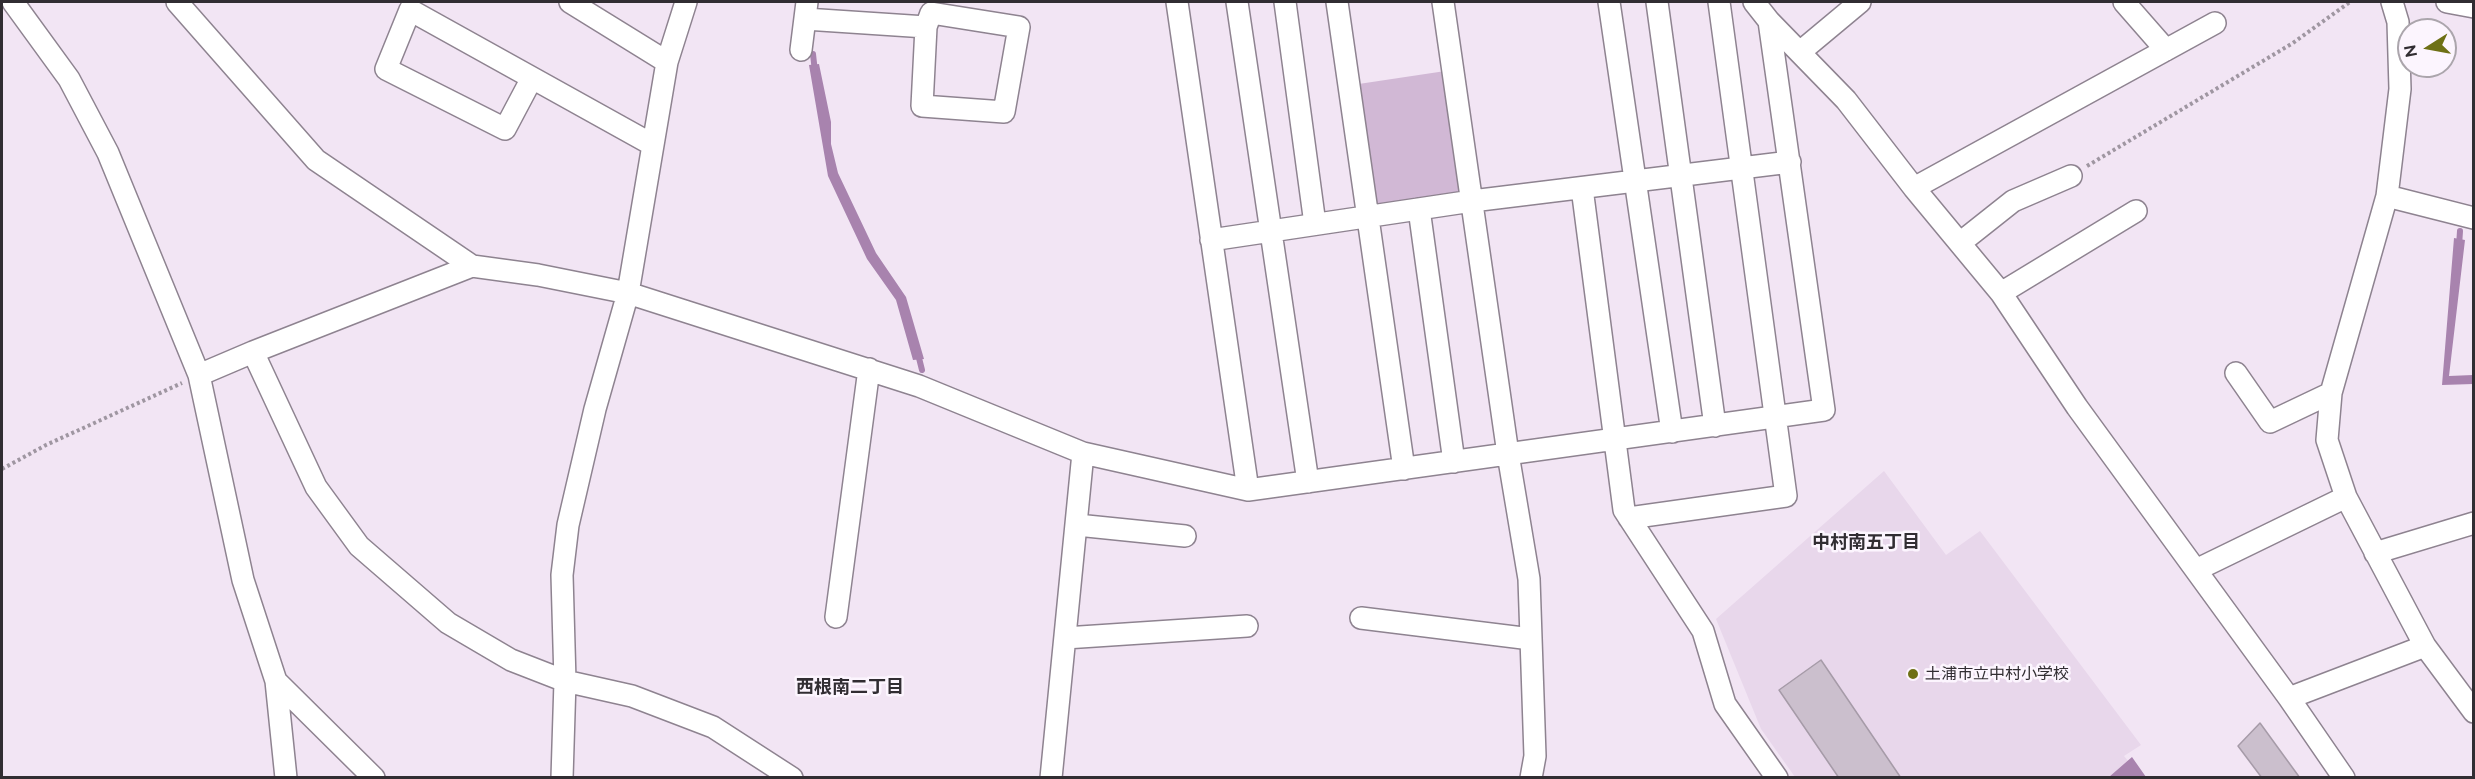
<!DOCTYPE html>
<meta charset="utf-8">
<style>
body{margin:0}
#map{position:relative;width:2475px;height:779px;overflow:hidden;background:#f2e5f4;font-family:Raleway,sans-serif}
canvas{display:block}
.frame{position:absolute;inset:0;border:3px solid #312d32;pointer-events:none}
.north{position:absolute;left:2397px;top:18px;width:60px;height:60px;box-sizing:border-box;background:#fcf5fe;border:2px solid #aba5ac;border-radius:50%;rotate:259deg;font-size:16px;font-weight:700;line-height:24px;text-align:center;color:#312d32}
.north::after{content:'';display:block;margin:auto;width:21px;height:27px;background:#6e7015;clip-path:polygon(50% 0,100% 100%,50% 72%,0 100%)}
</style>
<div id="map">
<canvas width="2475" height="779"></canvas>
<div class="frame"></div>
<div class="north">N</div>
</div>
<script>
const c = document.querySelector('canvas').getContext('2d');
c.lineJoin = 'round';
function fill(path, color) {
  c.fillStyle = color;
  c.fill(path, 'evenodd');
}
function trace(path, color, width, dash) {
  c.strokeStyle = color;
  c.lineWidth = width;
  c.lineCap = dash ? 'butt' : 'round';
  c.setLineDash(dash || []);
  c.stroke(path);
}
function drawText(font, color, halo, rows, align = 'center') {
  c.font = font + ' Raleway,"Noto Sans JP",sans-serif';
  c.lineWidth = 5;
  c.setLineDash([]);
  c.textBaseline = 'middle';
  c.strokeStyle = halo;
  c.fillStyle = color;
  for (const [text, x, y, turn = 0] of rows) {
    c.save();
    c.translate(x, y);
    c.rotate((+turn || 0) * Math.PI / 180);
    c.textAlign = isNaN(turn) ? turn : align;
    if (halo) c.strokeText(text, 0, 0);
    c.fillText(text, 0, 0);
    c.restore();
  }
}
fill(new Path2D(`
 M1884 471 1946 555 1980 531 2141 745 2124 756 2141 777H1795L1761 729 1716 619Z`), '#e8d7eb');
fill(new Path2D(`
 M1452 70 1471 197 1372 212 1352 85Z`), '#d1b8d5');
fill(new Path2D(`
 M819 64 831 122V144L838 173 876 253 906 297 924 359 913 360 896 300 867 259 828 176 809 65Z
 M2454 238 2465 240 2449 376 2473 375V384L2442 385Z
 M2132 757 2146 777H2109Z`), '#a883ae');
trace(new Path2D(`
 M813 54 815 72
 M2459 246 2460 231
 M918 354 922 370`), '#a883ae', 6);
const building = new Path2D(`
 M1821 660 1901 778H1839L1779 690Z
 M2260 723 2300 778H2262L2238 746Z`);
fill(building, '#cbbfcd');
trace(building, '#a69ba8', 1.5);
const minor = new Path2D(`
 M13 2 69 79 108 153 199 375 243 580 276 681 286 778
 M177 2 316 160 472 266 538 275 628 293 919 386 1083 453 1248 490 1824 410 1769 21
 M570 2 667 62
 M1177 2 1248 490
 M1237 2 1308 482
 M1285 2 1315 224
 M1337 2 1404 469
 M1443 2 1508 454 1529 579 1535 756 1531 778
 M1609 2 1672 432
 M1657 2 1715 426
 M1754 2 1769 21 1846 100 1914 188 2001 293 2077 407 2289 698 2344 778
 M2124 2 2166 50
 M2392 2 2398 22 2400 89 2387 196 2331 393 2327 440 2346 497 2425 646 2474 712
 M2447 2 2474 7
 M805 19 926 27 931 13 1019 27 1004 112 922 106 926 27
 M801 50 807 2
 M1800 52 1860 2
 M532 78 505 129 386 69 410 10 653 145
 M1582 188 1624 510 1703 631 1725 704 1777 778
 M1914 188 2215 23
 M2387 196 2474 218
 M1419 209 1454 462
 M1211 240 1472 201 1790 162
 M1960 243 2013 201 2071 176
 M2001 293 2136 211
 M253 352 316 487 359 546 448 623 511 660 565 681 632 696 713 727 792 778
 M2236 373 2270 422 2331 393
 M199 375 253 352 472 266
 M1629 518 1786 496 1719 2
 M1077 525 1185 536
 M2375 553 2474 523
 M2196 570 2346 497
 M836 617 869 369
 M1361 618 1531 639
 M1065 638 1247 626
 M276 681 374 778
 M2289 698 2425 646
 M562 778 565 681 562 575 568 525 595 409 628 293 667 62 686 2
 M1051 778 1083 453`);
trace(minor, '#8e8390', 24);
trace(new Path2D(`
 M2087 166 2293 43 2350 2
 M2 469 46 445 182 383`), '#9f96a1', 4, [3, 3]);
trace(minor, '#fff', 21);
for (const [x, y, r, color] of [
 [1913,674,6,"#6e7015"]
]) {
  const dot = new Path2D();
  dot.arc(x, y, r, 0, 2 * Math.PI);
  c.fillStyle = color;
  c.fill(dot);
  trace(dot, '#fcf5fe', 2);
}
drawText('16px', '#312d32', '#fcf5fe', [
 ["土浦市立中村小学校",1925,674]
], 'left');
drawText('bold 18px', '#312d32', '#fcf5fe', [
 ["中村南五丁目",1866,543],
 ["西根南二丁目",850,688]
]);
</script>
